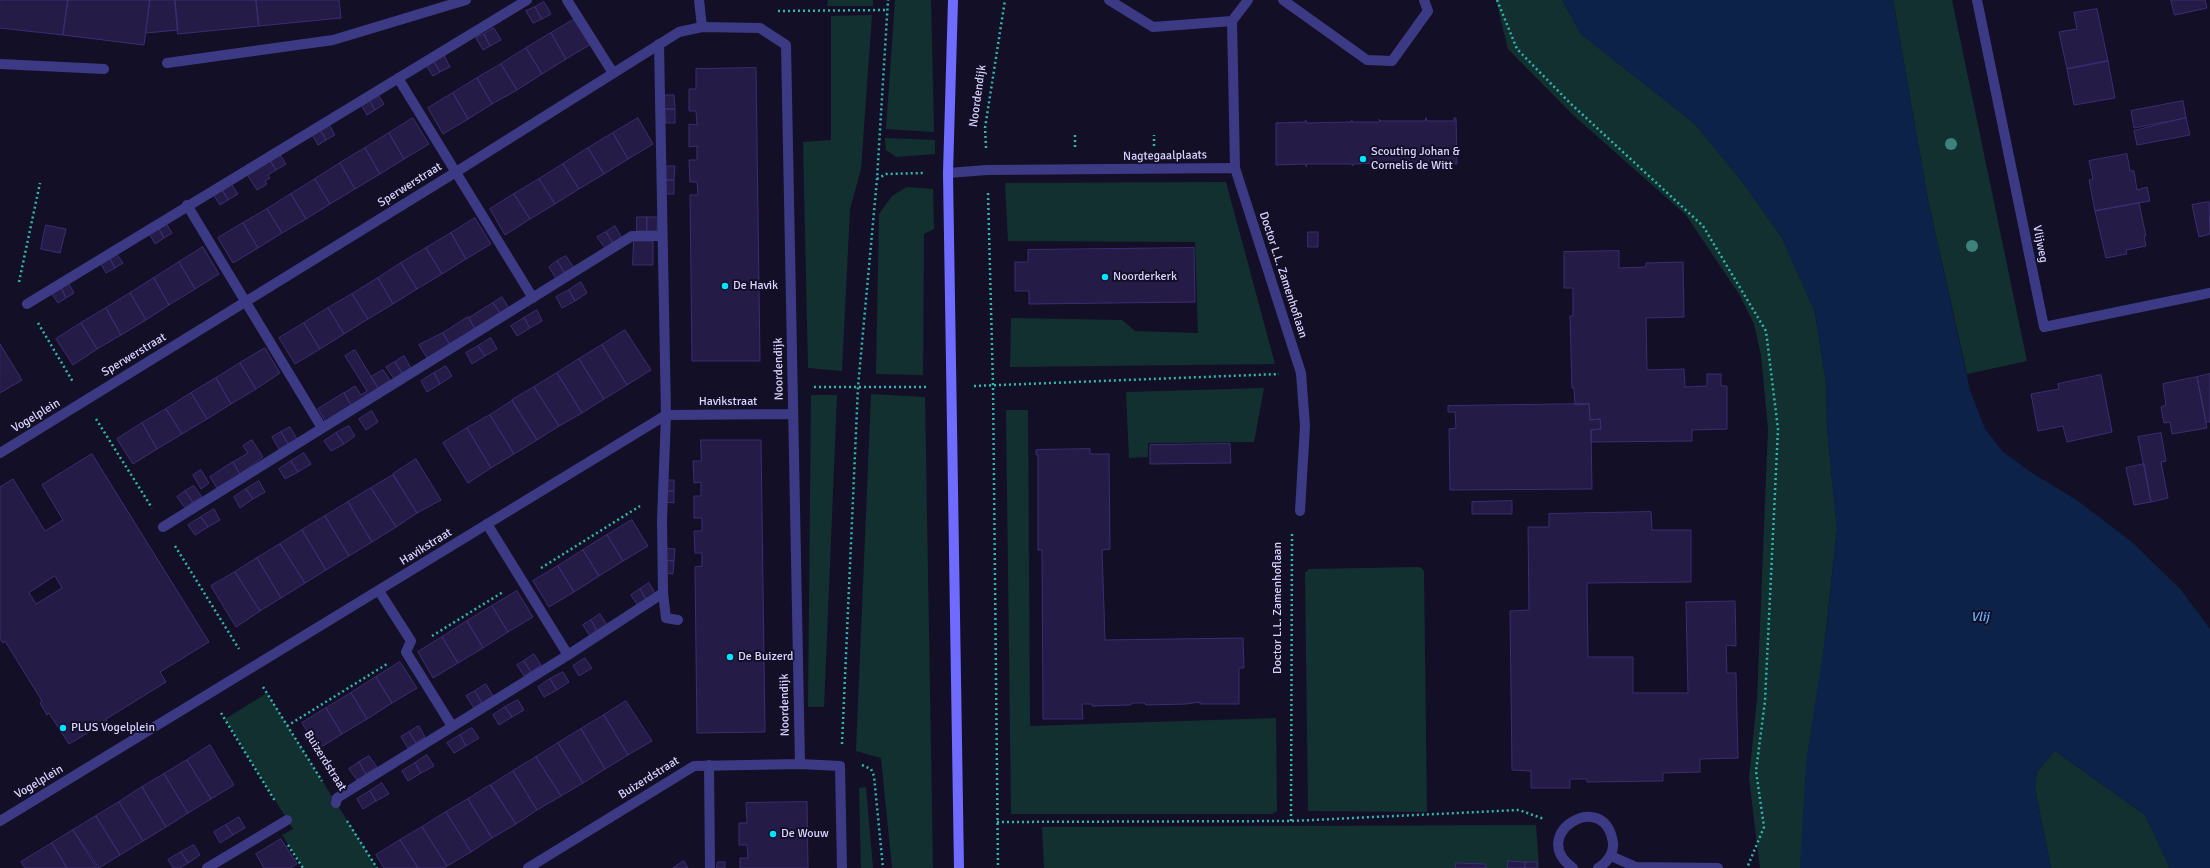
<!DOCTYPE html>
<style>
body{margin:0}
canvas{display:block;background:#130f26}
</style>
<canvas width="2210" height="868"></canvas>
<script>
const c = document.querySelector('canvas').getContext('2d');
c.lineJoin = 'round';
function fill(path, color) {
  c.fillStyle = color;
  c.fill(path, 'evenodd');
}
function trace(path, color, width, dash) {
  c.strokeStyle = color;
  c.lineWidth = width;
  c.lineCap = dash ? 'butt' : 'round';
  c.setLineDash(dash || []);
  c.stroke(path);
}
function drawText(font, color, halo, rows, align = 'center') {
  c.font = font + ' Signika,sans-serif';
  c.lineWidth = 4;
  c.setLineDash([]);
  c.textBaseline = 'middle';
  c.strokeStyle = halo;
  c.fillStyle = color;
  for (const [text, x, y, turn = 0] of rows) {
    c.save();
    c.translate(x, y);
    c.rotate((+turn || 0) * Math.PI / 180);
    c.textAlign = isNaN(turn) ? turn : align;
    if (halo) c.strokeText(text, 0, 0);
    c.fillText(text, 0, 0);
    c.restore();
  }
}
fill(new Path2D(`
 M828 0H873V6H827Z
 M895 0H931L934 132 886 129Z
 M1496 0H1562L1581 34 1695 124 1743 183 1781 236 1815 312 1826 384 1827 428 1837 529 1800 868H1760L1749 778 1757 699 1768 429 1761 355 1754 324 1739 294 1686 215 1572 114 1508 49Z
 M1893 0H1952L2027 361 1967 374 1928 200Z
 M872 15 861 169 850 209 842 371 808 368 803 142 831 140V16Z
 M885 138 935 140V154L896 157 886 150Z
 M1226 182 1275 364 1010 367 1011 318 1122 320 1135 331 1198 333 1195 242 1008 241 1005 183Z
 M907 187 933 189 934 229 924 234 923 375 876 374 879 214 892 196Z
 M1264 388 1254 442 1148 443V457L1129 458 1126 392Z
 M871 394 925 397 933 868H892L881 758 856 751Z
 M811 395H837L824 707H808Z
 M1006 410H1028L1030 726 1276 718 1277 811 1272 814H1011Z
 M1420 567 1424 571 1427 812 1308 811 1305 573 1309 569Z
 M267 693 377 868H303L282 835 293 829 225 719Z
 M2055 751 2145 815 2170 868H2051L2035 789 2037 772Z
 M866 787 873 868H861L859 788Z
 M1536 825 1539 868H1044L1042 827Z`), '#12302f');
fill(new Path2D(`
 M1562 0H1893L1928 200 1970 390 1985 429 2003 452 2032 473 2078 501 2133 543 2181 590 2210 629V868H2170L2145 815 2055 751 2037 772 2035 789 2051 868H1800L1806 762 1826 633 1837 529 1827 428 1826 384 1815 312 1781 236 1743 183 1695 124 1581 34Z`), '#0c2248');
const building = new Path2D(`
 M0 0H68L63 35 0 28Z
 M68 0H150L144 45 63 35Z
 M150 0H175L178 30 146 33Z
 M175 0H256L259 26 178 34Z
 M256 0H339L341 18 259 26Z
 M2171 0H2205L2207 8 2175 15Z
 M544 2 551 14 542 19 535 7Z
 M535 7 542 19 533 23 526 11Z
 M2097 9 2108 61 2067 69 2059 32 2077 29 2074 13Z
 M575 19 591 44 566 59 551 33Z
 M494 28 501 40 490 46 484 34Z
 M551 33 566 59 542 74 526 48Z
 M484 34 490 46 483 50 476 38Z
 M526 48 542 74 517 90 501 64Z
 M444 55 450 67 440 72 433 60Z
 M433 60 440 72 433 76 426 65Z
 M2108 61 2115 98 2074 105 2067 69Z
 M501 64 517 90 492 104 477 78Z
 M756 68 760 361H692L690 195H698L697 182H690L689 160H697V146L689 147V124L697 125 696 111H689V89H696V69Z
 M477 78 492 104 468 119 453 93Z
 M377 93 384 104 375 110 368 98Z
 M453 93 468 119 443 134 428 108Z
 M665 95H674L675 109H665Z
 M368 98 375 110 367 115 360 103Z
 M2183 101 2186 118 2134 128 2131 111Z
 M665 109H675V123H666Z
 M413 118 429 144 404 159 389 133Z
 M638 118 653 144 628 159 613 133Z
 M1426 118 1427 121H1454V118H1456L1457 164H1455V162H1427L1426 165V162L1382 163V166L1380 163 1353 164V166L1351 164H1307L1306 167V164L1276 165V123L1305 122 1306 120V123L1350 122 1352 120V122H1380L1379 119 1381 121H1425Z
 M2186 118 2190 135 2137 145 2134 131Z
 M328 123 335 135 326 140 319 128Z
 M319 128 326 140 318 145 311 133Z
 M389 133 404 159 380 174 365 148Z
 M613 133 628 159 604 174 588 148Z
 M365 148 380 174 355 189 340 163Z
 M588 148 604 174 579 189 563 164Z
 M279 153 286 164 276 170 269 159Z
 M2127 154 2130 171H2134L2137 190 2147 187 2150 201 2095 211 2089 180 2093 179 2089 161Z
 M269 159 276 170 268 175 270 178 265 181 267 184 257 190 246 173Z
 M340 163 355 189 330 204 315 179Z
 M563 164 579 189 555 204 539 179Z
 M666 166H675L674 180H666Z
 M315 179 330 204 306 219 291 194Z
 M539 179 555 204 530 219 514 194Z
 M666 180H674V194H666Z
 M230 182 238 194 228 200 221 188Z
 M221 188 228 200 220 205 213 194Z
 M291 194 306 219 282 233 267 209Z
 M514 194 530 219 505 235 490 209Z
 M2209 202 2210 234 2199 237 2192 205Z
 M2139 203 2146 236H2144L2146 246 2126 250 2127 254 2106 258 2095 211Z
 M267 209 282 233 258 248 243 223Z
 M637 217H647V231H637Z
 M647 217H658L657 231H647Z
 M475 218 491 244 466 259 451 233Z
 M166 223 172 233 164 238 158 227Z
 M243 223 258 248 233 263 218 238Z
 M46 225 66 229 60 253 41 249Z
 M615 226 622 238 613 243 606 232Z
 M158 227 164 238 155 244 149 233Z
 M606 232 613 243 605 248 597 237Z
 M1308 232H1318V247H1308Z
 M451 233 466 259 442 274 426 248Z
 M634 241H653V265H633Z
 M203 247 219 274 195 289 179 262Z
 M426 248 442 274 417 289 401 263Z
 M1194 248 1195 302 1029 304V291H1015V262H1028V250Z
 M1619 251V268L1646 267V263L1683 262 1684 317 1646 318 1647 370 1684 369 1685 387 1707 386V374H1721V386H1727V429L1692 430V441L1591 442V430L1601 429 1600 419 1590 420 1589 404 1575 405 1574 388H1572L1570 316H1573V288H1564V252Z
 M116 253 123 263 115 268 109 257Z
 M566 256 574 268 565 273 557 261Z
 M109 257 115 268 106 273 101 264Z
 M557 261 565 273 556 279 549 267Z
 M179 262 195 289 169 305 154 278Z
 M401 263 417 289 393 304 378 278Z
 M154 278 169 305 146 320 130 293Z
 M378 278 393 304 368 319 352 294Z
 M68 282 74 293 66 298 61 287Z
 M581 282 587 293 575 301 569 290Z
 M61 287 66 298 58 303 52 294Z
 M569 290 575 301 562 308 556 297Z
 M130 293 146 320 121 335 106 308Z
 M352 294 368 319 344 334 328 308Z
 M502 297 509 308 500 313 493 303Z
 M493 303 500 313 475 329 469 318Z
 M106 308 121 335 97 349 81 323Z
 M328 308 344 334 320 349 304 323Z
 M537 310 542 321 530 328 524 318Z
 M468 317 475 329 450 345 443 333Z
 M524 318 530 328 517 336 511 326Z
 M81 323 97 349 73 365 56 339Z
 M304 323 320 349 295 364 279 338Z
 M625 330 651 370 627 385 602 345Z
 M443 333 450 345 427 358 419 345Z
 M491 338 497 349 485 356 478 346Z
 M0 344 22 380 0 393Z
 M602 345 627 385 604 399 579 359Z
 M478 346 485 356 472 364 466 353Z
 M265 348 280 373 256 389 240 363Z
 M355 350 378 388 351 405 344 393 355 386 361 395 367 391 345 356Z
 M404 356 411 368 402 373 395 362Z
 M579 359 604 399 582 413 557 373Z
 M395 362 402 373 394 379 386 367Z
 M240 363 256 389 231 404 216 378Z
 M446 366 452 376 440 384 434 373Z
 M383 370 390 380 378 388 371 377Z
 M434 373 440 384 427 392 421 381Z
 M557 373 582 413 559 426 534 387Z
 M2210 374V422H2206L2197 377Z
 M2101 375 2112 432 2067 442 2063 426 2038 431 2031 394 2059 389 2058 384Z
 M2197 377 2207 428 2172 434 2170 422 2164 423 2161 407 2166 405 2163 384Z
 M216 378 231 404 207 419 191 393Z
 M534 387 559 426 537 440 512 400Z
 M191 393 207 419 182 434 166 409Z
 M344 393 351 405 325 421 318 409Z
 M512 401 537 440 514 454 490 415Z
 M1589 404 1590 420 1600 419 1601 429 1591 430 1592 489 1450 490 1449 429 1456 428 1455 412H1448V406Z
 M166 409 182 434 157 449 142 423Z
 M372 411 378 422 366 430 359 419Z
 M490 415 514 454 491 468 467 428Z
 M142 423 157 449 133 464 117 439Z
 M349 426 355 436 344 444 336 433Z
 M290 427 297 439 288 444 281 432Z
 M467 428 491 468 468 483 443 443Z
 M281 432 288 444 279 449 272 437Z
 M336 433 344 444 331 451 324 441Z
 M2161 433 2166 461 2161 462 2168 498 2151 502 2138 437Z
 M252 440 263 457 240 474 233 462 248 453 243 446Z
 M701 440H761L765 732 697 733 695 567 702 566V553H695L694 531H702V518H694V496H701V482L694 483 693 461H701Z
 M1230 444 1231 463 1150 464V445Z
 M1090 449V454H1109L1110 549 1102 550 1105 640 1243 638 1244 668H1239V704H1200V702L1186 704 1146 705 1144 703H1133L1130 705 1092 706V704H1082L1083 719H1043L1042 550H1038V455H1036V450Z
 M304 453 311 464 298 472 291 461Z
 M92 454 209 642 160 672 166 682 106 719 107 721 69 744 49 713 47 715 40 703 42 701 5 641 3 643 0 639V487L13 479 45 531 63 520 42 485ZM55 576 62 588 36 604 29 593Z
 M416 459 441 500 417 513 393 474Z
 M291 461 298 472 285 479 279 469Z
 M233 462 240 474 217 488 210 477Z
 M2144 464 2151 502 2134 505 2126 468Z
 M201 470 209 483 201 489 193 475Z
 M393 475 417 513 396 527 371 488Z
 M665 480H674V491H665Z
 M259 481 265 492 253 499 246 489Z
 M194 486 202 497 193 502 185 491Z
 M371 488 396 527 372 542 348 502Z
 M246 489 253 499 240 508 234 497Z
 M185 491 193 502 185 508 177 497Z
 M665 491H674V503L664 502Z
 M1512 501V514H1472V502Z
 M348 502 372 542 349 556 325 516Z
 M214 509 220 520 208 527 201 517Z
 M1651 512 1652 530H1691V582L1587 583 1588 657H1633V693H1688L1686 602 1735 601 1736 646 1726 645 1727 673H1736L1738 758 1700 759V772L1663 773V781L1587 782V779H1570V788H1531V771L1512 770 1510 611 1529 610 1528 527H1549V514Z
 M325 516 349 556 326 570 302 530Z
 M201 517 208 527 195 535 188 525Z
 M632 520 648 546 623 561 607 535Z
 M302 530 326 570 305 583 280 544Z
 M607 535 623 561 599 576 583 550Z
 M280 544 305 583 281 598 257 558Z
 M666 548 675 549 674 561 665 560Z
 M583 550 599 576 574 592 558 566Z
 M257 558 281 598 260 611 235 572Z
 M665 560 674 561 673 574 664 573Z
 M558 566 574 592 549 607 533 581Z
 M235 572 260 611 236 627 211 586Z
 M649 583 656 595 647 601 640 589Z
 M640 589 647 601 638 606 631 595Z
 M517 591 533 617 508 632 492 606Z
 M492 606 508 632 483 648 467 621Z
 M600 614 607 625 597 631 591 620Z
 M591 620 597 631 590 636 583 625Z
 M467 621 483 648 458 663 442 637Z
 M442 637 458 663 433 678 418 652Z
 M534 654 541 665 531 672 524 661Z
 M585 658 592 668 579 676 573 666Z
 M524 661 531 672 524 676 517 665Z
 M400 662 417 688 392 703 376 677Z
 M563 672 569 682 557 690 550 679Z
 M376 677 392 703 367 719 351 693Z
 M550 679 557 690 544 697 538 687Z
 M486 684 493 696 482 703 475 691Z
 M475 691 482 703 474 708 466 696Z
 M351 693 367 719 342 734 326 708Z
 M518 700 524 710 512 717 505 707Z
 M626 701 652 741 628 755 604 715Z
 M505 707 512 717 499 725 493 715Z
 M326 708 342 734 318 749 302 723Z
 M604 715 628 755 605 769 581 729Z
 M419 726 425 737 416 743 409 732Z
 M472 728 479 738 466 746 460 735Z
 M581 729 605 769 583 783 558 743Z
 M409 732 416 743 408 748 401 737Z
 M460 735 466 746 454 753 447 743Z
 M558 743 583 783 561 796 536 757Z
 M210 745 234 785 211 799 187 760Z
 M427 755 434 766 421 773 415 763Z
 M369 756 377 767 366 774 359 762Z
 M536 757 561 796 537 810 513 771Z
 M187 760 211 799 188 813 164 774Z
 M359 762 366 774 357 780 349 769Z
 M415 763 421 773 408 781 402 771Z
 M513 771 537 810 516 824 491 785Z
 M164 774 188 813 166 827 142 787Z
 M382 783 389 794 376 801 370 791Z
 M490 785 516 824 492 838 468 799Z
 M142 787 166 827 143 841 119 802Z
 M370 791 376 801 363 809 357 799Z
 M468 799 492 838 471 852 446 812Z
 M119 802 143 841 120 855 96 816Z
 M807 802 808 868H740V858H748L747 845H739V823H747L746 803Z
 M446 812 471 852 447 866 422 827Z
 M96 816 120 855 99 868 73 830Z
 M239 817 245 828 233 835 226 825Z
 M226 825 233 835 220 843 214 832Z
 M422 827 447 866 444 868H418L400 840Z
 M73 830 84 848 97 868H67L52 843Z
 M281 839 297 864 290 868H264L256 854Z
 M400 840 418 868H384L376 855Z
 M52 843 67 868H25L21 862Z
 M194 845 200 855 188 863 181 852Z
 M181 852 188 863 180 868H173L168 860Z
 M684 861 688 868H673Z
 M1508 861 1525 862V868H1508Z
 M718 862H725V868H717Z
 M1525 862H1537V868H1525Z
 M1456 863 1486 864V868H1456Z`);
fill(building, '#241b47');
trace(building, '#3b2d73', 1);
trace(new Path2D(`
 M1497 0 1517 49 1570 103 1703 226 1766 331 1778 429 1765 701 1756 771 1764 827 1747 868
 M778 11 887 10
 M1154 146V135
 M1075 147V135
 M986 148 985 128 1005 0
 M877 179 886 174 925 173
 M988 193 993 385 998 868
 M19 282 40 183
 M38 323 73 382
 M974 386 1279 374
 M814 387H929
 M96 419 152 508
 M175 546 239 649
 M541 568 640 506
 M432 636 503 592
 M263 687 322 781
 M221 713 275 801
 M287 726 387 664
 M842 744 858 387 877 179 888 0
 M862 765 871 769 874 776 883 868
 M347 821 377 868
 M1291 821 1292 531
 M997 822 1291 821 1519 810 1544 819
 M288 845 303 868`), '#2fb8b0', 2.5, [2, 3]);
trace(new Path2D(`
 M567 0 613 73
 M699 0 702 27
 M1109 0 1153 27 1232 21
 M1283 0 1367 60 1392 61 1428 11 1424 0
 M659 44 666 415 662 520 663 593 666 618 678 620
 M167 63 333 40 466 0
 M0 64 104 69
 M398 78 533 298
 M1235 168 1232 21 1248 0
 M187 205 322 428
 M27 304 527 0
 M487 524 568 655
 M163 527 632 236H662
 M379 591 411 641 406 652 452 726
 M709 765 710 868
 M336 803 337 798 568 655 663 593
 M1611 856 1636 867 1718 868
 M207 868 287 820
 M1573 868C1526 835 1605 786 1613 843 1614 853 1607 863 1598 868`), '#3d3a85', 10);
trace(new Path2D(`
 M1977 0 2044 327 2210 293
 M948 173 987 170 1235 168 1301 373 1305 426 1300 511
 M0 453 456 172 679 32 702 27 760 28 786 45 800 764 840 766 842 868
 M0 821 666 415 792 414
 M528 868 694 766 800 764`), '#3d3a85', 10);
trace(new Path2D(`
 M953 0 948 173 959 868`), '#6f6bff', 10);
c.fillStyle = '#3d827b';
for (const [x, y] of [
 [1951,144],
 [1972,246]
]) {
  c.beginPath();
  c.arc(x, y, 6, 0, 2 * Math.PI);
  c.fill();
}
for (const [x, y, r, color] of [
 [1363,159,4,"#00e5ff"],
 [1105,277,4,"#00e5ff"],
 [725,286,4,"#00e5ff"],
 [730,657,4,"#00e5ff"],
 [63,728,4,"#00e5ff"],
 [773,834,4,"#00e5ff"]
]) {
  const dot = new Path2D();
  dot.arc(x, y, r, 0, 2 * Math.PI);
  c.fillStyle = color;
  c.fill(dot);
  trace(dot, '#130f26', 1.5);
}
drawText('12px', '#d9d4ff', '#130f26', [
 ["Noordendijk",978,96,-82],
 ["Nagtegaalplaats",1165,156,-1],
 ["Sperwerstraat",410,185,-32],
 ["Vlijweg",2040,244,79],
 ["Doctor L.L. Zamenhoflaan",1283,275,72],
 ["Sperwerstraat",134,355,-31],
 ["Noordendijk",779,369,-91],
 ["Havikstraat",728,402],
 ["Vogelplein",36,416,-31],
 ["Havikstraat",426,547,-32],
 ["Doctor L.L. Zamenhoflaan",1278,608,-90],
 ["Noordendijk",785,705,-91],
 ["Buizerdstraat",325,761,58],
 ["Buizerdstraat",649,778,-32],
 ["Vogelplein",39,782,-31]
]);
drawText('12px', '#d9d4ff', '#130f26', [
 ["Scouting Johan &",1371,152],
 ["Cornelis de Witt",1371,166],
 ["Noorderkerk",1113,277],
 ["De Havik",733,286],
 ["De Buizerd",738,657],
 ["PLUS Vogelplein",71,728],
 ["De Wouw",781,834]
], 'left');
drawText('italic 13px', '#62b6ff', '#130f26', [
 ["Vlij",1980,618]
]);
</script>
